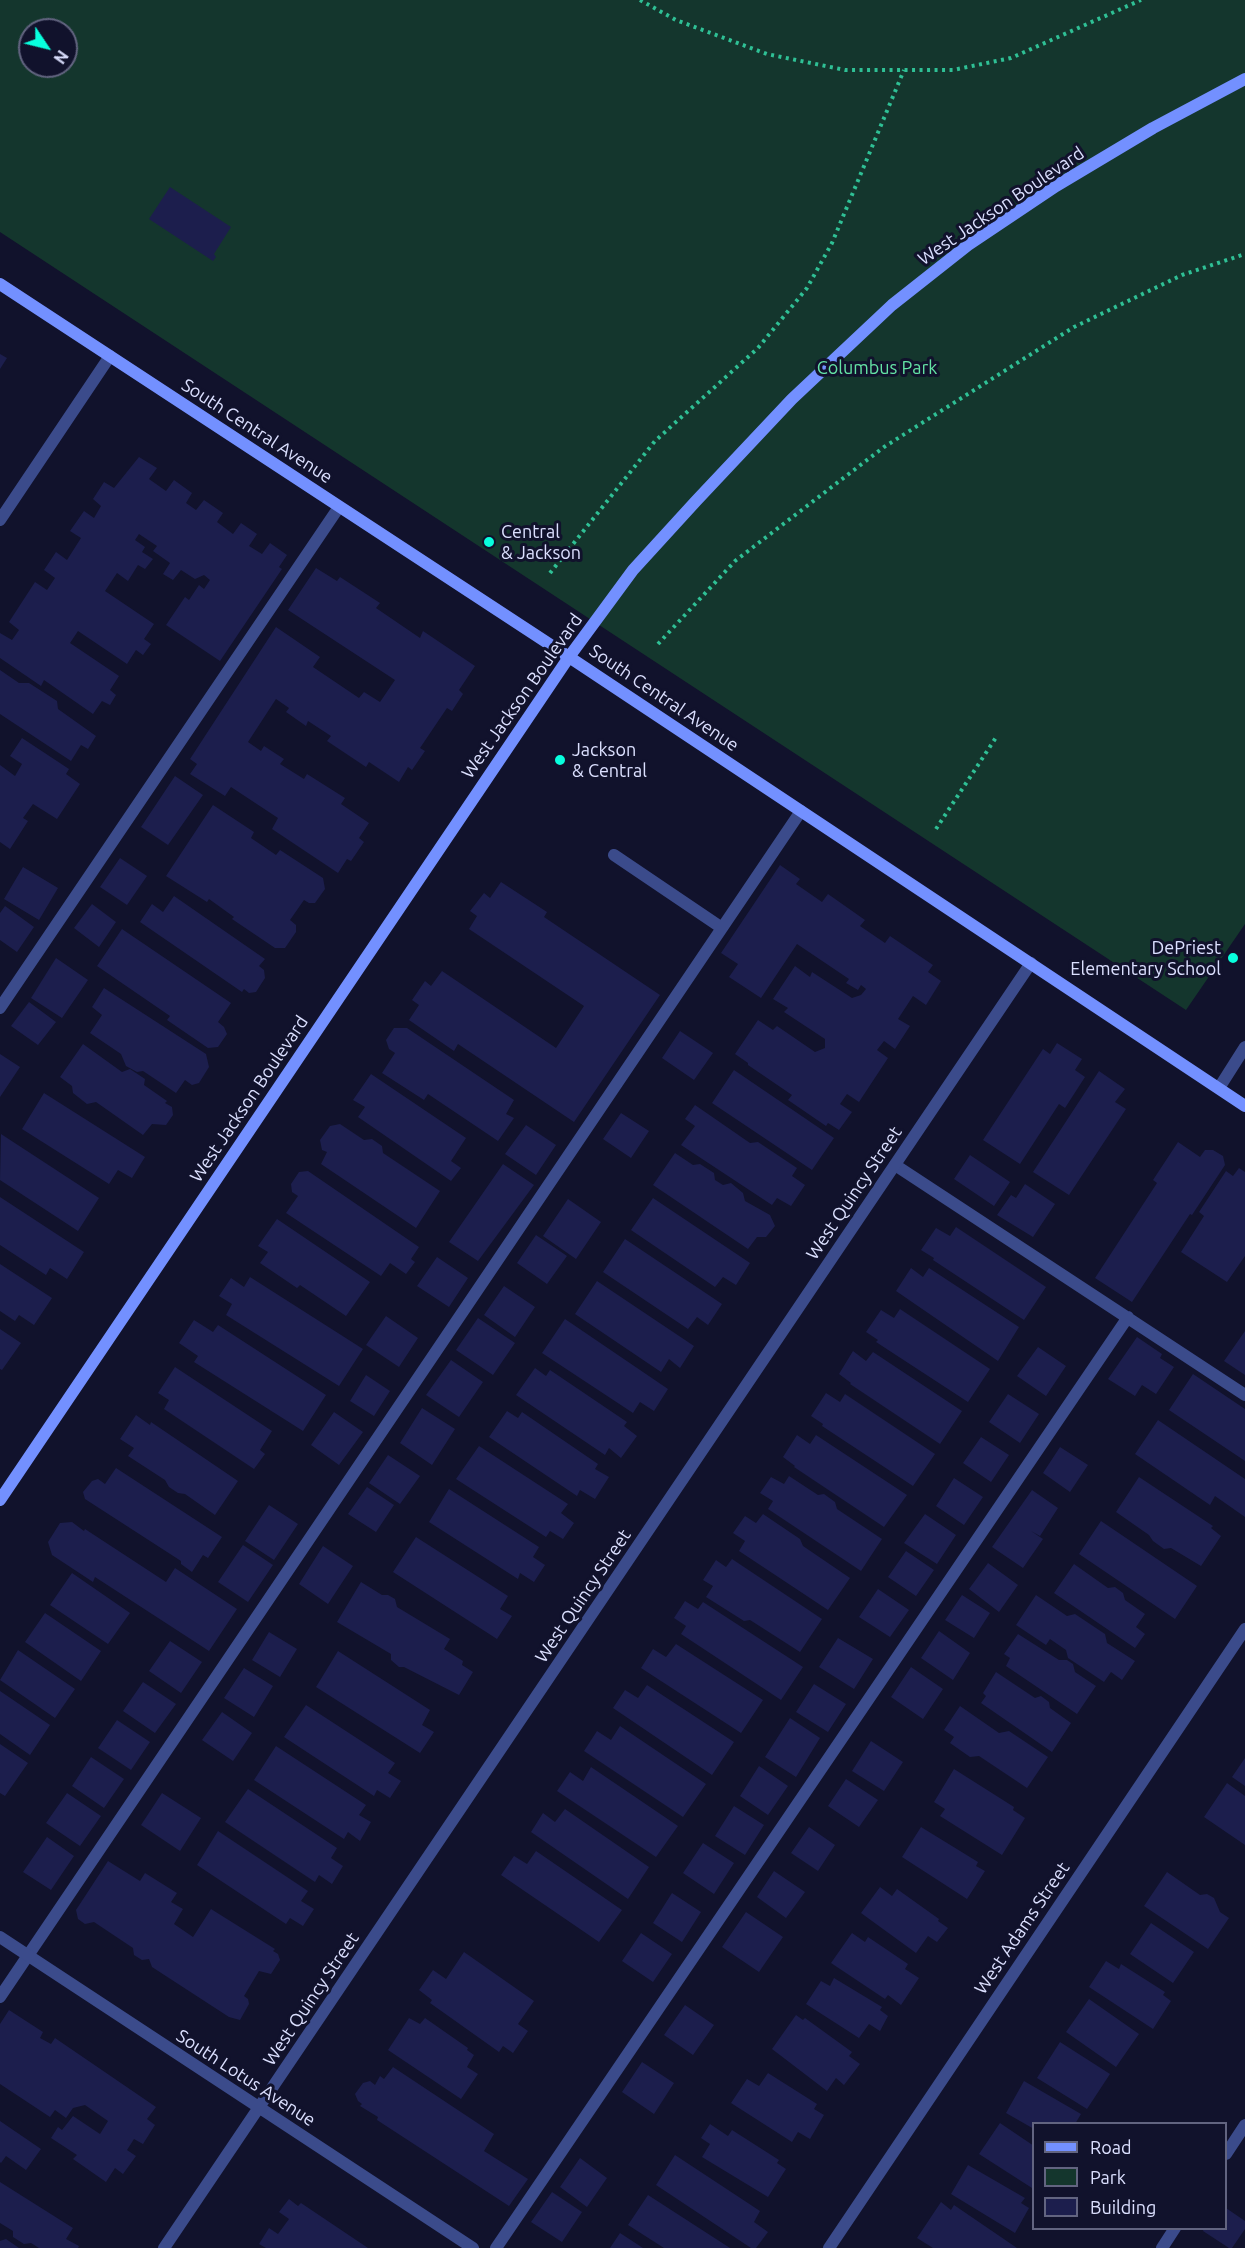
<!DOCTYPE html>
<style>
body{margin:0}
#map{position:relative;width:1245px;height:2248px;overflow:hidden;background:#11122c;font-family:Ubuntu,sans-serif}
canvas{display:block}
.legend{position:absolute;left:1032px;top:2122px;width:195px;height:108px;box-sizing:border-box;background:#11122c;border:2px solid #626480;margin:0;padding:8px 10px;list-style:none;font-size:18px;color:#dce0ff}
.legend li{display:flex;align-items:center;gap:12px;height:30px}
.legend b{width:30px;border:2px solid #626480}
.north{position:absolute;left:18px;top:18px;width:60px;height:60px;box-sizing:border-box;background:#11122c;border:2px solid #626480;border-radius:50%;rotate:125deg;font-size:16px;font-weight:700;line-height:24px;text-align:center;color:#dce0ff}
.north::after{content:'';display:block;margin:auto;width:21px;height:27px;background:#08ffde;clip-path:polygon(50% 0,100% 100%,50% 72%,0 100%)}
</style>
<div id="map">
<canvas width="1245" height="2248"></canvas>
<ul class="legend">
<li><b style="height:8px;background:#7390ff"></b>Road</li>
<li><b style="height:16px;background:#14362d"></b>Park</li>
<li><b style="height:16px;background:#1c1e4d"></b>Building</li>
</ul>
<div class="north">N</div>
</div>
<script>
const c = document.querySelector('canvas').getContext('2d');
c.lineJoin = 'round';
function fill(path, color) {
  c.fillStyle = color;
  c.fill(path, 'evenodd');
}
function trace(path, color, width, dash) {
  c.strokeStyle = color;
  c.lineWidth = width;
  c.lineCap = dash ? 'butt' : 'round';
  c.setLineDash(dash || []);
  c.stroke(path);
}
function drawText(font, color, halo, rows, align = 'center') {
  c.font = font + ' Ubuntu,sans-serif';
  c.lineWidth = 6;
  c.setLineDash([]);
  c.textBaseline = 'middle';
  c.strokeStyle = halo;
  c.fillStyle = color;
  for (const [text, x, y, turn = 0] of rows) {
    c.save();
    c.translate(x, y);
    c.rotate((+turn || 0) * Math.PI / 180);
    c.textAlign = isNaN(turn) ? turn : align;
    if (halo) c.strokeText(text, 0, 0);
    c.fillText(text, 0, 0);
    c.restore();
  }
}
fill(new Path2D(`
 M0 0H1245V924L1186 1010 0 232ZM30 30H66V66H30Z`), '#14362d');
fill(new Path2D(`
 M170 187 231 227 214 254 216 257 213 261 149 219Z
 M0 354 7 358 0 369Z
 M139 457 157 468 149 479 166 491 174 480 192 493 186 503 196 510 204 500 223 513 217 522 233 534 241 523 257 534 249 546 262 554 270 543 287 555 279 567 282 569 220 661 166 625 185 597 189 600 199 585 204 589 210 580 204 575 195 579 181 570 173 580 163 574 170 563 153 551 157 546 139 534 135 540 145 547 142 552 153 559 145 569 138 565 128 581 117 573 105 591 154 624 144 639 151 644 143 655 136 650 127 664 78 631 70 643 119 676 110 690 116 695 110 705 102 701 93 714 44 680 41 686 0 658V633L12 640 19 630 9 622 35 582 47 590 55 578 44 570 56 552 67 560 81 538 70 531 84 511 94 518 101 506 93 499 104 482 114 488Z
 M316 568 337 581 340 577 380 603 376 608 420 638 423 631 475 666 459 690 463 694 452 711 447 708 420 748 425 751 412 770 408 767 399 782 369 762 366 767 327 741 331 736 308 721 306 726 286 712 289 708 276 699 248 742 261 751 264 746 284 759 280 764 304 779 307 774 345 798 341 804 369 823 359 838 364 842 351 861 347 859 338 873 272 829 278 818 231 787 225 796 190 774 197 764 190 759 276 627 320 657 313 667 359 698 364 692 380 702 395 680 288 610Z
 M0 670 19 683H29L57 701 58 709 96 736 88 749 81 745 71 761 0 714Z
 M22 738 69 769 66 774 80 784 57 819 33 804 23 818 28 821 10 849 0 842V765L15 776 22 764 10 756Z
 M175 776 203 795 168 845 141 827Z
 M213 805 254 832 251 838 276 855 280 850 323 878 325 889 315 903H309L304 900 290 920 296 925V932L285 948H275L232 919 234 917 209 899 207 902 166 876Z
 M120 858 147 876 127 905 100 887Z
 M780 865 800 879 796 884 822 902 828 894 865 920 860 926 885 943 890 936 933 965 928 972 941 981 926 1005 913 996 898 1019 910 1026 895 1049 884 1041 877 1050 888 1058 859 1102 847 1094 840 1104 852 1112 839 1130 828 1123 826 1126 788 1100 792 1095 748 1065V1063L735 1054 758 1020 773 1030 777 1026 815 1052 825 1048V1039L784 1012 788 1008 773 999 795 966 810 977 812 972 852 998 861 995 866 989 861 985 858 990 846 983 849 979 797 944 761 998 729 977 738 964 721 953Z
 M23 867 58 888 39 920 4 899Z
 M501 882 547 912 544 917 660 995 574 1122 458 1044 454 1051 409 1020 419 1005 412 1000 425 981 431 986 442 971 556 1048 584 1006 469 929 477 916 470 911 484 893 490 898Z
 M174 896 265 959 259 966 264 970 265 978 256 992 249 993 244 989 242 992 140 922 152 904 163 912Z
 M92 904 116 922 99 947 74 928Z
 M5 906 34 927 17 952 0 940V913Z
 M122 929 231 1003 218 1022 224 1027 227 1034 218 1047 208 1048 167 1020 170 1016 97 966Z
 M56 958 88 980 62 1018 31 998Z
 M104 988 206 1054 209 1067 199 1083 192 1085 185 1080 176 1093 143 1071 137 1072 126 1066 121 1054 90 1033 102 1015 92 1007Z
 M29 1002 56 1022 38 1045 11 1026Z
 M394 1028H407L514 1100 506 1114 514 1118 498 1141 428 1094 424 1100 382 1073 395 1053 389 1049 386 1040Z
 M680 1031 713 1053 694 1080 662 1058Z
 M1057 1043 1082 1059 1075 1070 1085 1077 1065 1108 1059 1104 1020 1164 983 1140 1043 1049 1050 1054Z
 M83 1044 122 1072 130 1069 145 1079 144 1085 167 1101 165 1103 172 1107 173 1115 166 1125 152 1124 143 1135 96 1102 87 1104 73 1093 72 1086 60 1077Z
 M0 1054 20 1067 0 1097Z
 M734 1070 834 1138 812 1170 712 1103Z
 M1099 1071 1125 1089 1115 1102 1126 1109 1069 1195 1033 1172Z
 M371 1074 466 1138 451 1161 461 1168 451 1181 358 1117 365 1107 353 1100Z
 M44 1093 145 1157 132 1178 118 1170 109 1184 22 1129Z
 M695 1105 750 1143 758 1142 797 1168 792 1176 805 1185 791 1206 777 1198 772 1205 681 1145 695 1126 685 1119Z
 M621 1113 649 1131 631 1158 603 1139Z
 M340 1124 364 1140 372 1139 382 1146 383 1153 440 1191 416 1228 321 1164 327 1152 322 1150 320 1140 330 1126Z
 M526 1125 556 1145 536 1175 505 1154Z
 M1 1134 99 1198 78 1231 0 1180Z
 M1178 1142 1200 1157 1205 1150H1213L1223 1156 1225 1165 1192 1215 1190 1214 1132 1302 1095 1278 1157 1183 1153 1180Z
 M675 1153 693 1165 700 1164 714 1173 715 1180 723 1185 731 1183 743 1193 745 1201 770 1215 775 1226 766 1237H757L748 1249 653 1185Z
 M970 1155 1010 1182 994 1206 954 1179Z
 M503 1164 534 1185 478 1261 449 1242Z
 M1239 1168 1245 1172V1256L1227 1282 1181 1252 1204 1216 1199 1212 1226 1171 1233 1176Z
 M308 1171 419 1247 411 1259 415 1262 406 1274 390 1263 381 1276 286 1213 298 1196 292 1192 291 1184 299 1172Z
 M1025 1184 1055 1204 1033 1237 997 1215 1011 1195 1016 1198Z
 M0 1197 84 1252 67 1279 50 1268 46 1275 0 1245Z
 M653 1198 750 1263 736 1285 723 1277 715 1287 631 1230Z
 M568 1199 601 1222 576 1259 543 1236Z
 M277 1219 370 1282 346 1316 300 1285 297 1288 260 1263 268 1252 258 1246Z
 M956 1227 1046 1287 1024 1320 933 1260 934 1258 921 1250 936 1228 950 1236Z
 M536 1235 567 1256 547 1284 517 1263Z
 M625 1239 722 1304 708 1325 697 1317 688 1329 603 1272Z
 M437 1257 468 1278 449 1307 417 1286Z
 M0 1264 52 1298 34 1325 19 1315 15 1321 0 1311Z
 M911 1268 923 1277 929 1268 1019 1327 998 1361 896 1291Z
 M250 1277 363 1349 339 1386 226 1315 232 1304 219 1296 231 1278 244 1287Z
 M597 1281 694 1346 680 1368 669 1359 661 1372 575 1314Z
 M504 1286 535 1307 515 1337 484 1315Z
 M900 1309 990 1369 968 1402 876 1342 878 1340 866 1332 881 1310 894 1318Z
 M386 1316 418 1338 399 1367 366 1345Z
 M478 1318 515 1343 493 1375 456 1350Z
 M565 1319 668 1389 654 1411 640 1402 633 1413 542 1353Z
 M194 1320 213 1332 218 1325 326 1395 303 1431 194 1362 198 1356 179 1343Z
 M0 1329 21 1343 2 1370 0 1369Z
 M1245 1331V1375L1224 1361Z
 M1137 1337 1162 1354 1160 1358 1174 1367 1156 1394 1142 1385 1135 1396 1108 1379Z
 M1038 1347 1066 1366 1046 1396 1017 1376Z
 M853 1351 866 1361 873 1352 962 1411 940 1444 850 1384 851 1383 839 1374Z
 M451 1360 483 1382 459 1417 426 1395Z
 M175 1367 272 1431 260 1450 265 1454 254 1469 164 1409 169 1400 158 1393Z
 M535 1368 546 1376 550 1370 627 1422 624 1426 637 1436 621 1458 609 1448 605 1455 516 1395Z
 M1193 1374 1245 1409V1461L1169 1410Z
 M366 1375 390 1391 374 1416 350 1401Z
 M826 1393 840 1402 845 1394 935 1454 913 1486 822 1426 823 1424 811 1416Z
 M1008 1394 1039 1414 1020 1443 989 1422Z
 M422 1408 455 1429 432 1465 400 1443Z
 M507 1411 518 1418 522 1412 598 1464 595 1469 609 1477 595 1499 580 1490 577 1496 489 1437Z
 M334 1412 363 1432 339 1465 311 1445Z
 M136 1415 150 1425 151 1422 238 1481 215 1515 185 1494 178 1493 169 1487 165 1480 128 1456 134 1448 120 1439Z
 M1158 1420 1245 1479V1517L1215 1496 1210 1505 1135 1454Z
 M797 1435 810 1444 816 1435 907 1495 884 1527 794 1467 795 1466 783 1457Z
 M981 1437 1009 1455 991 1482 963 1463Z
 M479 1446 568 1504 561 1513 574 1523 563 1539 550 1531 546 1537 456 1479Z
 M1060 1447 1088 1465 1070 1492 1043 1473Z
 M388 1455 420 1476 400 1504 369 1483Z
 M116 1468 222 1537 208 1558 203 1555 192 1572 181 1564V1561L85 1499 83 1492 92 1481 98 1479 105 1484Z
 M789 1476 818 1495 824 1494 835 1502 837 1509 882 1539 861 1571 768 1509 773 1501 760 1493 771 1477 784 1484Z
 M1139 1477 1213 1526 1211 1528 1221 1536 1201 1566 1171 1548 1164 1549 1153 1541 1149 1535 1116 1512Z
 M954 1478 983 1497 964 1525 936 1506Z
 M367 1487 394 1505 376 1532 348 1514Z
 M449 1489 539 1547 533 1557 545 1565 534 1582 520 1573 518 1579 429 1522Z
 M1032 1490 1058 1508 1040 1536 1031 1531 1043 1539 1023 1568 992 1547Z
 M269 1505 298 1524 274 1560 245 1541Z
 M763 1514 800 1539 803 1546 850 1578 828 1610 739 1551 745 1541 733 1533 745 1516 756 1523Z
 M925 1514 956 1535 937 1564 904 1543Z
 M1101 1521 1197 1586 1175 1619 1079 1554Z
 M72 1522 84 1531 85 1529 166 1582 175 1568 237 1609 209 1651 95 1577 93 1582 52 1555 48 1542 60 1523Z
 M416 1537 508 1596 500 1609 512 1616 497 1639 393 1572Z
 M243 1545 273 1565 248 1602 218 1582Z
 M323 1546 353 1566 328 1604 299 1584Z
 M906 1551 934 1570 916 1596 888 1577Z
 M732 1559 822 1619 800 1652 750 1620 744 1621 706 1597 713 1586 703 1580 716 1560 726 1567Z
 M988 1563 1018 1585 999 1612 969 1589Z
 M1074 1564 1108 1588 1115 1587 1123 1593 1125 1600 1145 1614 1136 1627 1145 1634 1135 1648 1054 1593Z
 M72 1573 130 1613 108 1644 50 1605Z
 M361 1582 382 1595H388L395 1599 397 1607 450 1639 444 1649 463 1661 462 1665 473 1672 459 1695 404 1667H399L391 1660V1654L337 1622Z
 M878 1589 909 1610 890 1637 859 1617Z
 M962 1595 990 1613 974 1638 945 1620Z
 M1036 1595 1067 1616 1075 1614 1105 1634 1107 1643 1135 1661 1122 1680 1111 1672 1104 1682 1068 1658 1066 1650 1050 1639 1046 1645 1016 1625Z
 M685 1601 698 1609 703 1602 803 1667 781 1700 681 1634 686 1626 674 1618Z
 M45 1613 101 1651 81 1681 25 1642Z
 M939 1631 970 1653 953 1680 921 1658Z
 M269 1632 297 1649 280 1677 252 1660Z
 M1018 1634 1059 1660H1067L1073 1664 1075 1672 1096 1686 1077 1714 1006 1666 1010 1658 1004 1654Z
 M838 1638 873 1659 854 1689 819 1667Z
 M170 1641 202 1662 181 1693 149 1671Z
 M676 1644 763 1700 741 1733 641 1668 653 1649 666 1657Z
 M18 1650 75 1689 55 1718 0 1680Z
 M338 1651 430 1710 422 1725 434 1732 420 1753 316 1687Z
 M911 1667 943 1689 923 1719 891 1697Z
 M244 1668 273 1686 254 1717 224 1698Z
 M996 1672 1035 1698 1041 1696 1049 1702 1050 1708 1071 1723 1052 1752 981 1703 986 1696 983 1693Z
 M143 1682 176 1704 155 1733 123 1711Z
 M814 1684 846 1704 828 1732 796 1712Z
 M647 1685 734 1742 712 1775 613 1708 625 1690 638 1698Z
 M0 1691 50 1725 30 1755 0 1734Z
 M306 1705 395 1763 388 1773 401 1781 390 1798 377 1790 374 1796 284 1737Z
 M960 1706 999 1733 1009 1731 1048 1757 1027 1788 979 1756 970 1757 950 1743 954 1737 944 1730Z
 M222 1712 252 1733 233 1761 202 1740Z
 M790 1718 820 1738 796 1777 765 1757Z
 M117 1720 150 1742 131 1770 98 1748Z
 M620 1726 706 1784 683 1817 584 1751 597 1731 611 1740Z
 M871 1741 903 1762 884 1791 852 1771Z
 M0 1744 28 1763 5 1796 0 1793Z
 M276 1746 366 1805 359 1815 371 1822 360 1841 348 1832 344 1839 254 1780Z
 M91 1757 124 1779 104 1808 72 1786Z
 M1245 1758V1786L1232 1777Z
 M759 1766 788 1786 768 1815 740 1796Z
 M591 1767 678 1826 656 1857 557 1791 570 1772 583 1781Z
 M954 1769 1014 1807 1013 1810 1025 1818 1002 1855 940 1816 945 1809 934 1802Z
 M846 1779 878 1800 859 1827 828 1806Z
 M1227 1783 1245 1796V1845L1204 1817Z
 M248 1789 337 1848 331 1858 343 1866 332 1884 319 1875 315 1882 225 1822Z
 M67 1793 101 1816 80 1846 46 1823Z
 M162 1793 201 1818 180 1851 141 1825Z
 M734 1806 764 1825 745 1855 715 1836Z
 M565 1809 649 1867 628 1899 531 1832 543 1813 555 1822Z
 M809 1827 835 1845 818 1871 791 1853Z
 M921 1827 978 1862 976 1866 985 1871 967 1899 902 1857Z
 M218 1831 308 1891 301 1901 314 1909 303 1926 290 1918 286 1924 197 1865Z
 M47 1837 74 1856 51 1890 23 1872Z
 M703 1843 734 1863 714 1894 683 1873Z
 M536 1851 622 1910 599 1942 501 1875 514 1856 527 1864Z
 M108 1861 140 1881 145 1873 177 1893 171 1902 183 1909 174 1924 193 1937 211 1909 275 1949 273 1951 278 1954 280 1960 271 1974 259 1971 244 1996 248 1999 249 2004 240 2020 229 2017 152 1967 149 1959 142 1960 134 1955 133 1948 94 1922 85 1924 78 1919 76 1910Z
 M774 1871 805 1892 786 1918 757 1897Z
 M1167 1872 1200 1895 1207 1894 1214 1898 1220 1912 1229 1918 1208 1949 1144 1906Z
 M880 1887 892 1896 897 1889 939 1919 938 1921 948 1928 937 1942 928 1936 916 1953 861 1913Z
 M672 1893 701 1912 682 1942 653 1923Z
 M746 1912 783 1937 759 1972 722 1947Z
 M1151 1923 1194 1952 1173 1983 1130 1954Z
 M641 1933 672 1954 653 1982 622 1961Z
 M852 1933 865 1942 868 1937 908 1964 905 1969 919 1978 901 2005 888 1995 885 1999 831 1963Z
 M464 1952 534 2001 518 2024 528 2031 513 2053 503 2046 499 2052 430 2003 432 2000 419 1990 433 1970 446 1979Z
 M1106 1961 1119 1969 1121 1964 1165 1992 1163 1995 1171 2001 1153 2029 1089 1987Z
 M834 1978 882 2007 880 2010 888 2016 880 2031 869 2024 859 2038 806 2004 821 1981 830 1986Z
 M1089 1999 1139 2034 1116 2067 1066 2032Z
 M685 2005 714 2025 693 2055 664 2035Z
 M9 2010 43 2032 40 2038 51 2044 55 2038 156 2107 147 2119 155 2125 143 2144 134 2139 127 2150 136 2156 123 2174 115 2168 106 2182 73 2159 77 2155 51 2138 58 2127 62 2130 73 2116 100 2134 108 2121 85 2105 73 2108 66 2118 55 2110 50 2117 0 2084V2024Z
 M796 2015 803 2020 805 2018 852 2052 849 2056 860 2064 844 2085 836 2078 827 2091 772 2049Z
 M409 2018 420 2024 425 2018 468 2048 467 2050 474 2055 467 2067 478 2074 461 2099 388 2050Z
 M1060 2042 1110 2074 1087 2109 1037 2078Z
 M642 2062 674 2083 654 2114 622 2092Z
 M393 2067 494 2134 484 2151 528 2179 509 2206 377 2120 378 2117 360 2106 362 2104 358 2101 355 2094 363 2083 370 2081 375 2085 380 2076 384 2079Z
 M768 2073 817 2104 814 2109 824 2115 810 2139 798 2132 792 2142 731 2103 747 2079 759 2086Z
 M1024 2081 1081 2114 1075 2124H1034V2129L1006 2113Z
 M0 2121 41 2149 26 2170 6 2156 1 2163 0 2162Z
 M1000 2123 1034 2146V2186L1032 2188 979 2154Z
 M710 2124 728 2136 732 2130 779 2160 777 2163 786 2169 768 2197 702 2157 710 2144 701 2138Z
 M675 2155 760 2211 754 2222 768 2232 756 2248H751L656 2185Z
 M580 2158 607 2178 587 2207 560 2187Z
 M968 2165 1025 2198 1021 2203 1029 2208 1015 2233 951 2194Z
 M0 2182 73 2228 66 2239 79 2246 78 2248H39L31 2243 24 2244 13 2237V2231L0 2223Z
 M552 2192 582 2212 562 2242 531 2222Z
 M648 2195 730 2248H664L628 2225Z
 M289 2199 298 2206 301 2203 368 2248H266L259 2244 269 2228 278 2234 289 2219 279 2212Z
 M941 2202 951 2210 954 2205 1017 2248H933L917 2238Z
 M1226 2208 1245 2221V2229L1232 2248H1229L1203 2231 1204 2228H1226Z
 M620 2233 643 2248H610Z
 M6 2239 19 2248H0V2241Z`), '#1c1e4d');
trace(new Path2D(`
 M640 0 676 20 767 54 845 70H953L1011 58 1141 0
 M550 573 655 441 758 348 807 288 832 243 904 70
 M658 644 735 561 884 447 1074 327 1182 275 1245 254
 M936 829 997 736`), '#2fc095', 4, [3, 4.5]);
trace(new Path2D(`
 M614 855 722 928
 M0 1008 339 507
 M1219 1088 1245 1047
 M895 1165 1245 1395
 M0 1997 801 811
 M1226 2154 1245 2125
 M496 2248 1128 1317
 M1162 2248 1175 2228`), '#3b4b8b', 12);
trace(new Path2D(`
 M0 520 110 356
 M0 1937 473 2248
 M164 2248 1031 963
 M829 2248 1245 1629`), '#3b4b8b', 12);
trace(new Path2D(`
 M0 284 569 657 1245 1106
 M0 1500 569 657 633 570 696 501 792 399 892 305 968 245 1056 186 1153 128 1245 79`), '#7390ff', 12);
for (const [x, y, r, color] of [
 [489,542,6,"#08ffde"],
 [560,760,6,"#08ffde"],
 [1233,958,6,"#08ffde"]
]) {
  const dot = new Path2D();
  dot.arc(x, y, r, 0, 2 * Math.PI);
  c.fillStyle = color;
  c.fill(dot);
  trace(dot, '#11122c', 2);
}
drawText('18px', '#dce0ff', '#11122c', [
 ["West Jackson Boulevard",1001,206,-34],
 ["South Central Avenue",257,431,33],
 ["West Jackson Boulevard",522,696,-55],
 ["South Central Avenue",664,698,34],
 ["West Jackson Boulevard",249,1099,-56],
 ["West Quincy Street",854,1193,-56],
 ["West Quincy Street",583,1596,-56],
 ["West Adams Street",1022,1928,-56],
 ["West Quincy Street",311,1999,-56],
 ["South Lotus Avenue",246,2078,33]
]);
drawText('18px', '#64e3a5', '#11122c', [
 ["Columbus Park",877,368]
]);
drawText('18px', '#dce0ff', '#11122c', [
 ["Central",501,532],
 ["& Jackson",501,553],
 ["Jackson",572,750],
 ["& Central",572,771],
 ["DePriest",1221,948,"right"],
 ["Elementary School",1221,969,"right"]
], 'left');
</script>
